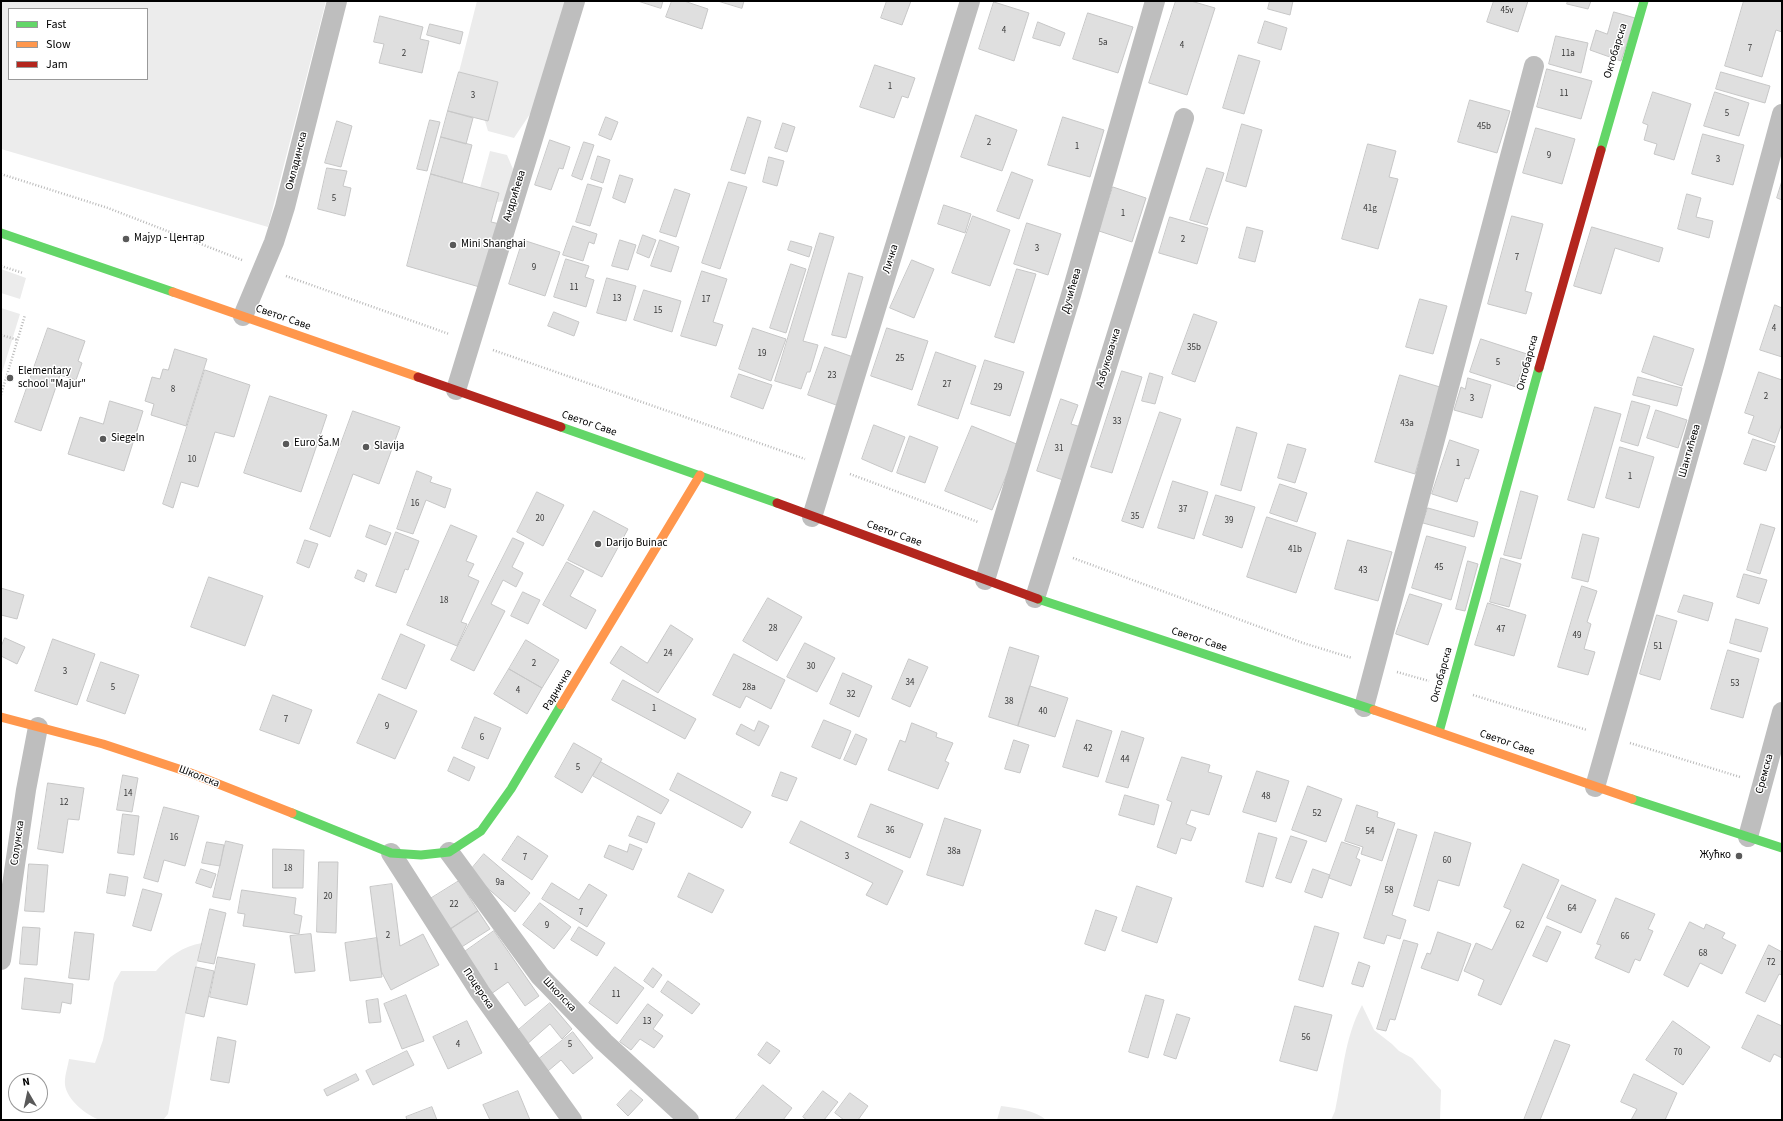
<!DOCTYPE html>
<meta charset="utf-8">
<style>
body{margin:0}
#map{position:relative;width:1783px;height:1121px;overflow:hidden;background:#fff;font-family:"Source Sans 3",sans-serif}
canvas{display:block}
.frame{position:absolute;inset:0;border:2px solid #000;pointer-events:none}
.legend{position:absolute;left:8px;top:8px;width:140px;height:72px;box-sizing:border-box;background:#fff;border:1px solid #999;margin:0;padding:5px 7px;list-style:none;font-size:12px;color:#000}
.legend li{display:flex;align-items:center;gap:8px;height:20px}
.legend b{width:20px;border:1px solid #999}
.north{position:absolute;left:8px;top:1073px;width:40px;height:40px;box-sizing:border-box;background:#fff;border:1px solid #999;border-radius:50%;rotate:351deg;font-size:11px;font-weight:700;line-height:16px;text-align:center;color:#000}
.north::after{content:'';display:block;margin:auto;width:14px;height:18px;background:#595959;clip-path:polygon(50% 0,100% 100%,50% 72%,0 100%)}
</style>
<div id="map">
<canvas width="1783" height="1121"></canvas>
<div class="frame"></div>
<ul class="legend">
<li><b style="height:5px;background:#63d668"></b>Fast</li>
<li><b style="height:5px;background:#ff974d"></b>Slow</li>
<li><b style="height:5px;background:#b3261e"></b>Jam</li>
</ul>
<div class="north">N</div>
</div>
<script>
const c = document.querySelector('canvas').getContext('2d');
c.lineJoin = 'round';
function fill(path, color) {
  c.fillStyle = color;
  c.fill(path, 'evenodd');
}
function trace(path, color, width, dash) {
  c.strokeStyle = color;
  c.lineWidth = width;
  c.lineCap = dash ? 'butt' : 'round';
  c.setLineDash(dash || []);
  c.stroke(path);
}
function drawText(font, color, halo, rows, align = 'center') {
  c.font = font + ' "Source Sans 3",sans-serif';
  c.lineWidth = 3;
  c.setLineDash([]);
  c.textBaseline = 'middle';
  c.strokeStyle = halo;
  c.fillStyle = color;
  for (const [text, x, y, turn = 0] of rows) {
    c.save();
    c.translate(x, y);
    c.rotate((+turn || 0) * Math.PI / 180);
    c.textAlign = isNaN(turn) ? turn : align;
    if (halo) c.strokeText(text, 0, 0);
    c.fillText(text, 0, 0);
    c.restore();
  }
}
fill(new Path2D(`
 M1 1H326L268 227 1 149ZM9 9H147V79H9Z
 M477 1H566L534 108 514 138 488 131 485 121H488L498 82 459 72Z
 M490 151 507 155 513 169 506 201 497 202 499 193 480 188Z
 M1 269 26 278 20 299 1 293Z
 M1 308 20 314 1 376Z
 M202 943 186 1013 168 1114 163 1120H100C86 1115 67 1100 65 1085 64 1077 68 1066 69 1059L95 1063 103 1040 114 983 121 971H156C168 957 183 946 202 943Z
 M1362 1005 1374 1030 1392 1044 1399 1051 1412 1058 1441 1090 1440 1120H1331L1335 1111C1343 1074 1344 1039 1362 1005Z
 M1001 1106C1016 1108 1035 1110 1046 1120H997Z`), '#ececec');
const building = new Path2D(`
 M638 1H663L661 8Z
 M672 1H684L708 9 702 29 666 17Z
 M718 1H744L742 8Z
 M887 1H911L902 25 881 18Z
 M1176 1H1191L1215 8 1187 95 1149 83Z
 M1270 1H1293L1290 15 1268 9Z
 M1494 1H1528L1518 32 1487 22Z
 M1568 1H1591L1588 9 1567 4Z
 M1744 1H1782V32L1776 30 1762 77 1725 66Z
 M994 2 1029 13 1014 61 979 49Z
 M1614 12 1635 18 1621 61 1590 50 1596 30 1607 34Z
 M1088 13 1133 27 1118 73 1073 59Z
 M380 16 423 27 420 39 429 41 422 73 379 63 384 44 374 42Z
 M1265 21 1287 28 1281 50 1258 43Z
 M1038 22 1065 33 1060 46 1033 38Z
 M430 24 463 32 460 44 427 35Z
 M1556 36 1588 43 1581 73 1549 64Z
 M1239 55 1260 61 1244 114 1223 108Z
 M875 65 915 78 908 98 902 96 894 118 860 107Z
 M1547 69 1592 81 1581 119 1537 107Z
 M459 72 498 82 488 121 448 111Z
 M1721 72 1770 86 1765 103 1716 89Z
 M1653 92 1691 104 1674 160 1654 154 1657 144 1644 140 1648 125 1643 123Z
 M1715 92 1749 103 1739 136 1704 126Z
 M1470 100 1510 111 1497 153 1458 142Z
 M448 111 473 118 466 144 441 137Z
 M976 115 1017 130 1002 171 961 157Z
 M606 117 618 122 611 140 599 135Z
 M748 117 761 121 745 174 731 170Z
 M1063 117 1104 130 1090 177 1048 165Z
 M430 120 440 122 427 171 417 169Z
 M337 121 352 126 341 167 325 163Z
 M783 123 795 127 787 152 775 148Z
 M1242 124 1262 130 1246 187 1226 181Z
 M1536 128 1575 139 1562 184 1523 173Z
 M1703 134 1744 145 1733 185 1692 174Z
 M441 137 472 145 462 183 431 174Z
 M550 140 570 147 563 169 559 168 551 190 535 185Z
 M584 142 594 145 582 180 572 176Z
 M1368 144 1396 151 1389 177 1398 179 1378 249 1342 239Z
 M598 156 610 160 603 183 591 179Z
 M769 157 784 161 777 186 763 182Z
 M327 168 347 171 343 186 351 188 345 216 318 209Z
 M1207 168 1224 173 1207 225 1190 220Z
 M1012 172 1033 180 1019 219 997 211Z
 M431 174 499 193 491 222 500 224 483 288 407 266Z
 M620 175 633 179 625 203 613 198Z
 M1782 181V200L1777 198Z
 M729 182 747 187 720 269 702 263Z
 M588 184 602 188 590 226 576 222Z
 M1113 187 1146 198 1132 242 1099 231Z
 M675 189 690 194 676 237 660 232Z
 M1687 194 1701 198 1696 217 1713 221 1709 238 1678 229Z
 M944 205 971 214 965 233 938 224Z
 M973 216 1010 230 990 286 952 273Z
 M1512 216 1543 224 1525 291 1532 293 1526 314 1488 304Z
 M1170 217 1208 228 1197 264 1159 253Z
 M1027 223 1061 234 1048 275 1014 264Z
 M573 226 597 234 594 244 589 242 583 261 563 255Z
 M1247 227 1263 231 1255 262 1239 258Z
 M1592 227 1663 248 1659 262 1615 248 1601 294 1574 286Z
 M820 233 834 237 803 341 818 345 810 372H807L801 389 775 381Z
 M643 235 656 240 649 258 637 253Z
 M523 240 560 252 545 296 509 284Z
 M620 240 636 245 628 270 612 266Z
 M660 240 679 247 671 272 651 266Z
 M791 241 812 247 809 257 788 250Z
 M566 259 589 266 585 277 594 280 586 307 554 297Z
 M912 260 934 269 914 318 890 308Z
 M791 264 806 269 786 333 770 328Z
 M1017 269 1036 274 1014 343 995 337Z
 M702 271 727 279 713 322 723 325 716 346 681 336Z
 M849 273 863 277 846 338 832 335Z
 M607 278 636 286 626 321 597 313Z
 M644 290 681 301 672 332 634 320Z
 M1420 299 1447 306 1433 354 1406 347Z
 M1775 305 1782 308V357L1760 350Z
 M554 312 579 322 574 336 548 326Z
 M1194 314 1217 322 1195 382 1172 374Z
 M48 328 85 341 78 361 82 363 76 380 60 375 41 431 15 422Z
 M753 328 786 339 771 381 739 369Z
 M887 328 928 341 912 390 871 376Z
 M1654 336 1694 349 1682 386 1642 372Z
 M1481 339 1527 354 1516 387 1470 372Z
 M825 347 856 358 839 406 808 395Z
 M175 349 207 359 186 426 151 415 154 404 145 401 152 377 160 379 163 369 168 370Z
 M936 352 976 366 958 419 918 405Z
 M985 360 1024 372 1010 416 971 404Z
 M205 370 250 385 234 437 215 432 198 487 181 482 173 508 163 504Z
 M1122 371 1142 377 1112 473 1091 467Z
 M1759 372 1782 380V423L1775 443 1748 433 1754 416 1745 413Z
 M1150 373 1163 377 1155 404 1142 401Z
 M739 374 772 385 763 409 731 397Z
 M1400 375 1440 387 1415 474 1375 462Z
 M1638 377 1682 388 1677 406 1633 395Z
 M1468 378 1491 385 1482 418 1454 410 1461 387 1465 389Z
 M270 396 327 415 301 492 244 473Z
 M1061 399 1078 405 1071 424 1081 427 1063 480 1037 471Z
 M110 401 143 411 124 471 68 454 80 417 103 424Z
 M1632 401 1650 406 1638 446 1621 441Z
 M1595 407 1621 414 1594 508 1568 500Z
 M1656 410 1687 420 1678 448 1647 438Z
 M353 411 400 427 379 484 353 474 330 537 310 529Z
 M1160 412 1181 419 1143 528 1122 521Z
 M874 425 905 437 892 472 862 459Z
 M972 426 1019 445 992 510 945 491Z
 M1237 427 1257 433 1241 491 1221 485Z
 M910 436 938 447 925 483 897 473Z
 M1753 439 1775 446 1766 471 1744 464Z
 M1450 440 1479 450 1469 479 1465 478 1457 502 1432 494Z
 M1288 444 1306 449 1295 483 1278 478Z
 M1620 447 1654 457 1639 508 1606 498Z
 M417 471 432 477 430 482 451 489 445 508 426 500 413 534 397 529Z
 M1173 481 1208 492 1194 539 1158 528Z
 M1280 484 1307 493 1297 522 1270 513Z
 M1521 491 1538 496 1521 559 1504 555Z
 M537 492 564 505 543 546 517 532Z
 M1216 495 1255 507 1242 548 1203 535Z
 M1428 508 1478 522 1474 537 1423 523Z
 M594 511 628 529 602 577 568 560Z
 M1267 517 1316 533 1296 593 1247 577Z
 M1761 524 1775 528 1760 574 1747 570Z
 M370 525 391 533 386 545 366 537Z
 M451 525 477 536 466 561 474 564 468 576 479 581 461 622 467 624 457 646 407 625Z
 M396 532 419 541 408 570 405 569 396 593 376 586Z
 M1583 534 1599 538 1588 582 1572 578Z
 M1427 536 1466 547 1451 600 1412 588Z
 M513 538 524 543 512 567 523 573 516 587 503 580 491 604 505 611 474 671 451 660Z
 M305 540 318 544 309 568 297 563Z
 M1348 540 1392 552 1378 601 1335 589Z
 M1501 558 1521 564 1509 607 1490 602Z
 M1468 561 1478 564 1465 611 1456 609Z
 M567 562 584 571 570 596 596 610 586 629 543 605Z
 M358 570 367 574 364 582 355 578Z
 M1744 574 1767 580 1759 604 1737 597Z
 M209 577 263 596 245 646 191 627Z
 M1582 586 1597 591 1587 622 1591 624 1584 649 1595 652 1588 675 1558 667Z
 M1 588 24 595 17 619 1 615Z
 M523 592 540 600 528 624 511 616Z
 M1410 594 1442 604 1428 645 1396 634Z
 M1684 595 1713 603 1708 621 1678 612Z
 M768 598 802 617 777 661 743 641Z
 M1488 603 1526 615 1514 656 1475 645Z
 M1657 615 1677 621 1660 680 1640 674Z
 M1736 619 1768 628 1761 652 1730 643Z
 M671 625 693 639 658 693 610 663 621 646 647 663Z
 M401 634 425 645 406 689 382 679Z
 M5 638 25 647 17 664 1 656V647Z
 M53 639 95 654 77 705 35 691Z
 M526 640 559 660 542 688 509 669Z
 M805 643 835 658 817 692 787 677Z
 M1010 647 1039 656 1018 726 989 717Z
 M1728 650 1759 659 1743 718 1711 709Z
 M734 654 785 680 771 709 746 696 740 708 713 695Z
 M909 659 928 667 910 707 892 699Z
 M101 662 139 675 125 714 87 701Z
 M509 669 542 688 527 714 494 694Z
 M843 673 872 686 859 717 830 704Z
 M623 680 696 719 685 739 612 700Z
 M1030 686 1068 698 1055 737 1018 726Z
 M379 694 417 711 395 759 357 743Z
 M273 695 312 710 299 744 260 730Z
 M475 717 501 728 488 759 462 748Z
 M824 720 851 731 840 759 812 747Z
 M1077 720 1112 731 1098 777 1063 767Z
 M759 721 769 726 759 746 736 734 741 724 754 731Z
 M912 723 937 733 936 737 953 743 945 761 949 763 938 789 888 770 900 740 905 742Z
 M1122 731 1144 738 1128 788 1106 782Z
 M856 734 867 739 856 765 844 760Z
 M1014 740 1029 745 1020 773 1005 769Z
 M574 743 602 759 582 793 555 777Z
 M454 757 475 767 469 781 448 771Z
 M1182 757 1210 765 1208 772 1222 776 1209 815 1191 810 1186 824 1196 828 1191 841 1181 838 1176 854 1157 847 1172 802 1167 800Z
 M601 762 669 800 661 814 593 776Z
 M1257 771 1289 781 1276 822 1243 812Z
 M781 772 797 778 787 801 772 796Z
 M678 773 751 812 742 828 670 790Z
 M123 775 138 778 132 812 117 810Z
 M48 783 84 788 79 820 68 819 63 853 38 849Z
 M1308 786 1342 799 1326 842 1292 830Z
 M1125 795 1159 805 1154 825 1119 815Z
 M871 804 923 824 910 858 858 837Z
 M1357 805 1378 812 1377 817 1395 823 1382 861 1361 854 1363 847 1345 841Z
 M164 807 199 816 185 866 164 860 158 882 144 878Z
 M123 814 139 816 134 855 118 853Z
 M638 816 655 823 647 843 629 836Z
 M945 818 981 830 963 886 927 875Z
 M801 821 903 871 887 905 866 895 873 883 790 843Z
 M1398 829 1417 835 1392 915 1406 920 1400 939 1387 935 1384 944 1364 938Z
 M1435 832 1471 843 1459 886 1438 880 1429 911 1414 906Z
 M1259 833 1277 838 1263 887 1246 882Z
 M518 836 548 856 532 880 502 860Z
 M1291 836 1307 841 1291 883 1276 878Z
 M226 841 243 845 230 900 213 897Z
 M207 842 224 845 220 866 202 863Z
 M1342 842 1360 848 1356 858 1360 860 1351 886 1329 878Z
 M630 844 642 849 633 870 604 857 609 845 627 852Z
 M273 849 304 850 303 888H273Z
 M484 854 530 893 515 912 469 872Z
 M319 862H338L336 933 317 932Z
 M29 864 48 865 44 912 25 911Z
 M1523 864 1559 880 1501 1005 1478 995 1484 980 1464 971 1476 943 1492 950 1511 910 1504 907Z
 M201 869 216 874 211 888 196 883Z
 M1313 869 1330 875 1322 898 1305 892Z
 M689 873 724 890 712 913 678 897Z
 M110 874 128 877 125 896 107 893Z
 M459 881 478 911 449 930 430 899Z
 M552 883 579 900 589 884 607 895 587 927 542 899Z
 M392 884 400 946 423 934 439 965 391 990 381 971 370 887Z
 M1562 885 1596 900 1581 933 1547 918Z
 M1137 886 1172 898 1157 943 1122 931Z
 M143 889 162 894 151 931 133 926Z
 M242 890 296 898 294 914 302 916 299 934 243 926 245 914 238 913Z
 M1616 898 1655 914 1648 929 1653 931 1640 961 1635 959 1629 973 1595 958 1601 945 1597 944Z
 M540 903 571 927 554 949 523 925Z
 M210 909 226 913 214 964 198 961Z
 M1096 910 1117 917 1105 951 1085 944Z
 M478 911 490 929 460 948 449 930Z
 M1690 922 1704 929 1706 924 1725 933 1722 938 1736 945 1722 974 1700 963 1688 987 1664 975Z
 M1315 926 1339 933 1323 987 1299 980Z
 M1547 926 1561 932 1547 962 1533 956Z
 M23 927 40 928 37 965 20 964Z
 M579 927 605 943 597 956 571 940Z
 M494 931 539 996 525 1006 508 982 491 994 463 953Z
 M75 932 94 934 89 980 69 978Z
 M1438 932 1471 944 1458 981 1421 968 1427 953 1430 954Z
 M311 934 315 971 295 973 290 936Z
 M377 938 382 977 350 981 345 943Z
 M1404 940 1418 944 1395 1020 1390 1019 1386 1031 1377 1029Z
 M1769 945 1782 952V975L1779 974 1765 1002 1746 993Z
 M218 957 255 964 247 1005 210 997Z
 M1359 962 1370 966 1363 987 1352 984Z
 M196 967 214 971 204 1017 186 1013Z
 M615 967 644 988 617 1024 589 1003Z
 M653 968 662 975 653 988 644 981Z
 M25 978 73 984 71 1004 62 1002 60 1013 22 1009Z
 M668 981 700 1004 692 1014 661 992Z
 M406 995 424 1041 402 1049 384 1004Z
 M1146 995 1164 1000 1148 1058 1129 1052Z
 M378 999 381 1022 369 1023 366 1001Z
 M550 1003 572 1029 562 1039 550 1024 526 1045 515 1033Z
 M648 1004 663 1015 653 1029 663 1036 654 1048 640 1039 631 1050 620 1042Z
 M1295 1006 1332 1015 1317 1071 1280 1061Z
 M1177 1014 1190 1018 1176 1059 1164 1055Z
 M1758 1015 1782 1026V1058L1774 1054 1770 1062 1742 1048Z
 M467 1021 482 1053 448 1069 433 1037Z
 M1673 1021 1710 1047 1683 1085 1646 1060Z
 M573 1032 593 1058 573 1074 561 1060 548 1071 539 1059Z
 M218 1037 236 1041 229 1083 211 1080Z
 M1555 1040 1570 1045 1540 1120H1524Z
 M767 1042 780 1051 770 1064 758 1055Z
 M407 1051 414 1065 373 1085 366 1071Z
 M356 1074 359 1080 327 1096 324 1090Z
 M1634 1074 1677 1093 1665 1120H1631L1637 1109 1621 1102Z
 M763 1085 792 1108 783 1120H735Z
 M631 1090 643 1100 628 1116 617 1105Z
 M518 1091 530 1120H490L483 1105Z
 M823 1091 838 1102 824 1120H807L803 1117Z
 M850 1093 868 1106 858 1120H844L835 1113Z
 M432 1107 437 1120H407L406 1117Z`);
fill(building, '#dfdfdf');
trace(building, '#c7c7c7', 1);
trace(new Path2D(`
 M1 174 108 208 242 260
 M1 266 23 273
 M286 276 449 334
 M1 335 18 340
 M493 350 805 459
 M1 395 25 315
 M850 474 978 522
 M1073 558 1303 643 1352 658
 M1397 672 1429 681
 M1473 695 1587 730
 M1630 743 1740 777`), '#b9b9b9', 2.5, [1, 2]);
trace(new Path2D(`
 M243 316 274 242 285 207 337 1
 M456 390 575 1
 M812 517 970 1
 M985 580 1071 295 1155 1
 M1035 598 1184 118
 M1364 707 1534 66
 M1595 787 1714 366 1782 114
 M1748 837 1782 712
 M449 852 540 976 604 1042 689 1120
 M391 853 480 992 572 1120
 M1 960 26 790 38 727`), '#bebebe', 20);
trace(new Path2D(`
 M1601 150 1644 1
 M1 233 173 292
 M561 427 777 503
 M1038 599 1374 710
 M1439 732 1539 368
 M1632 799 1782 848
 M292 813 391 853 421 855 449 852 481 831 511 789 561 705`), '#63d668', 9);
trace(new Path2D(`
 M173 292 418 377
 M561 705 700 475
 M1374 710 1632 799
 M1 717 103 744 188 772 292 813`), '#ff974d', 9);
trace(new Path2D(`
 M1539 368 1601 150
 M418 377 561 427
 M777 503 1038 599`), '#b3261e', 9);
for (const [x, y, r, color] of [
 [126,239,4,"#595959"],
 [453,245,4,"#595959"],
 [10,378,4,"#595959"],
 [103,439,4,"#595959"],
 [286,444,4,"#595959"],
 [366,447,4,"#595959"],
 [598,544,4,"#595959"],
 [1739,856,4,"#595959"]
]) {
  const dot = new Path2D();
  dot.arc(x, y, r, 0, 2 * Math.PI);
  c.fillStyle = color;
  c.fill(dot);
  trace(dot, '#fff', 1.5);
}
drawText('9px', '#383838', null, [
 ["45v",1507,11],
 ["4",1004,31],
 ["5a",1103,43],
 ["4",1182,46],
 ["7",1750,49],
 ["2",404,54],
 ["11a",1568,54],
 ["1",890,87],
 ["11",1564,94],
 ["3",473,96],
 ["5",1727,114],
 ["45b",1484,127],
 ["2",989,143],
 ["1",1077,147],
 ["9",1549,156],
 ["3",1718,160],
 ["5",334,199],
 ["41g",1370,209],
 ["1",1123,214],
 ["2",1183,240],
 ["3",1037,249],
 ["7",1517,258],
 ["9",534,268],
 ["11",574,288],
 ["13",617,299],
 ["17",706,300],
 ["15",658,311],
 ["4",1774,329],
 ["35b",1194,348],
 ["19",762,354],
 ["25",900,359],
 ["5",1498,363],
 ["23",832,376],
 ["27",947,385],
 ["29",998,388],
 ["8",173,390],
 ["2",1766,397],
 ["3",1472,399],
 ["33",1117,422],
 ["43a",1407,424],
 ["31",1059,449],
 ["10",192,460],
 ["1",1458,464],
 ["1",1630,477],
 ["16",415,504],
 ["37",1183,510],
 ["35",1135,517],
 ["20",540,519],
 ["39",1229,521],
 ["41b",1295,550],
 ["45",1439,568],
 ["43",1363,571],
 ["18",444,601],
 ["28",773,629],
 ["47",1501,630],
 ["49",1577,636],
 ["51",1658,647],
 ["24",668,654],
 ["2",534,664],
 ["30",811,667],
 ["3",65,672],
 ["34",910,683],
 ["53",1735,684],
 ["5",113,688],
 ["28a",749,688],
 ["4",518,691],
 ["32",851,695],
 ["38",1009,702],
 ["1",654,709],
 ["40",1043,712],
 ["7",286,720],
 ["9",387,727],
 ["6",482,738],
 ["42",1088,749],
 ["44",1125,760],
 ["5",578,768],
 ["14",128,794],
 ["48",1266,797],
 ["12",64,803],
 ["52",1317,814],
 ["36",890,831],
 ["54",1370,832],
 ["16",174,838],
 ["38a",954,852],
 ["3",847,857],
 ["7",525,858],
 ["60",1447,861],
 ["18",288,869],
 ["9a",500,883],
 ["58",1389,891],
 ["20",328,897],
 ["22",454,905],
 ["64",1572,909],
 ["7",581,913],
 ["9",547,926],
 ["62",1520,926],
 ["2",388,936],
 ["66",1625,937],
 ["68",1703,954],
 ["72",1771,963],
 ["1",496,968],
 ["11",616,995],
 ["13",647,1022],
 ["56",1306,1038],
 ["4",458,1045],
 ["5",570,1045],
 ["70",1678,1053]
]);
drawText('11px', '#000', '#fff', [
 ["Октобарска",1616,51,-73],
 ["Омладинска",297,161,-76],
 ["Андрићева",515,196,-73],
 ["Личка",891,259,-73],
 ["Дучићева",1072,291,-74],
 ["Светог Саве",283,318,19],
 ["Азбуковачка",1109,358,-73],
 ["Октобарска",1528,363,-75],
 ["Светог Саве",589,424,19],
 ["Шантићева",1690,451,-74],
 ["Светог Саве",894,534,20],
 ["Светог Саве",1199,640,18],
 ["Октобарска",1442,675,-75],
 ["Радничка",558,690,-59],
 ["Светог Саве",1507,743,19],
 ["Сремска",1765,774,-75],
 ["Школска",199,777,21],
 ["Солунска",18,843,-82],
 ["Поцерска",478,989,56],
 ["Школска",559,995,46]
]);
drawText('11px', '#000', '#fff', [
 ["Мајур - Центар",134,239],
 ["Mini Shanghai",461,245],
 ["Elementary",18,372],
 ["school \"Majur\"",18,385],
 ["Siegeln",111,439],
 ["Euro Ša.M",294,444],
 ["Slavija",374,447],
 ["Darijo Buinac",606,544],
 ["Жућко",1731,856,"right"]
], 'left');
</script>
